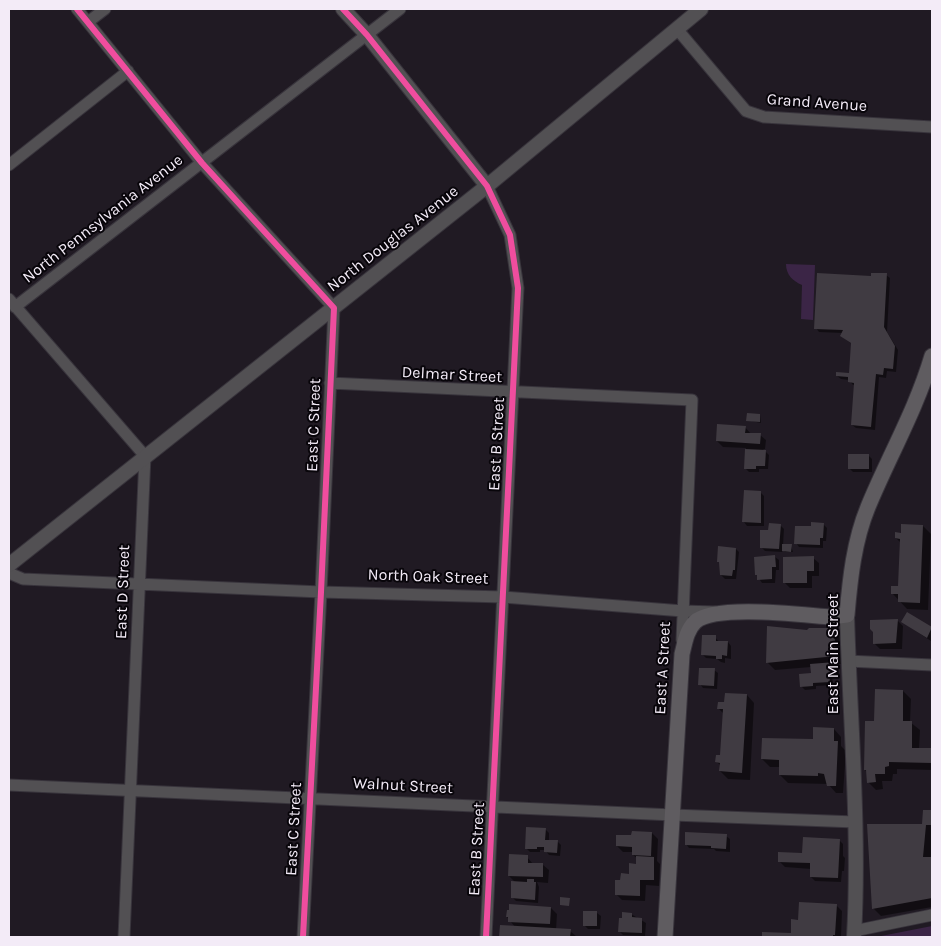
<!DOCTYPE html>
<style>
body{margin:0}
#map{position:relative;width:941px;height:946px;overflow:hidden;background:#201a23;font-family:Karla,sans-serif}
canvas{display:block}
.frame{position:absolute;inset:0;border:10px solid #f3ebf7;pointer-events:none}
</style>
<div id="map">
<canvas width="941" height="946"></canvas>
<div class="frame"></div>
</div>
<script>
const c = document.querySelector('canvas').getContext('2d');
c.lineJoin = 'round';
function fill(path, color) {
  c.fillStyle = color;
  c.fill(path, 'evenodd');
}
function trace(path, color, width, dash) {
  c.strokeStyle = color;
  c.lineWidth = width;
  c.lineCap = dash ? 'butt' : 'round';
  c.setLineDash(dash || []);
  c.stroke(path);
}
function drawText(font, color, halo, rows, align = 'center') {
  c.font = font + ' Karla,sans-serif';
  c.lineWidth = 4;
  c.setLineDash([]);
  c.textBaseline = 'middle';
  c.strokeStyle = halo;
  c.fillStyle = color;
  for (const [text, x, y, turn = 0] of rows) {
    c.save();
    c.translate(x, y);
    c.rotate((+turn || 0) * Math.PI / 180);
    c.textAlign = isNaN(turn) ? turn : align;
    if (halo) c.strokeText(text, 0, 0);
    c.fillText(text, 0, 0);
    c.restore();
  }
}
fill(new Path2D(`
 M786 264 815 265 813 320 801 319 802 285C793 281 786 275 786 264Z
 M932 926V937H876Z`), '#3b2546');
fill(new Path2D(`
 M886 275 890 278 887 332 898 350 896 372 887 371 886 378 879 377 875 430 856 428 852 425 855 385H853L849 380 841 379 837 376 850 374 852 344 841 336 843 333 819 332 816 328 872 277Z
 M760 415 761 423 747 420Z
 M745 427 751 434 760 435 766 440 765 449H763L769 455 768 469H759V472H749L745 468 746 448 723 447 717 441Z
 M868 455 872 459V472H853L849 468Z
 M760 492 764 496V526H747L744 522Z
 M823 524 827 528 826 541H823V548L799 547 796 543 812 528Z
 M780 525 784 529 783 545 791 546 793 552H785L783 550 782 552 765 551 761 547 769 532Z
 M923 526 931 534 928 610 907 609 892 593 899 587 901 543 896 538 902 534Z
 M736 549 739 552 736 579H725L721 575 720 563 719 562Z
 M775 557 779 560V570H776L775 583H762L756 574Z
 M813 558 819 563V576H812V588H790L784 582Z
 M908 613 932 629 931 641 902 622Z
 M898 621 903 626 902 649H880L874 643Z
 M834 630 842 638 843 664H835L838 667 839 675 832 676 833 685 816 686V689L805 690 801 686 812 674 811 667 775 670 767 662 807 631Z
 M715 637 719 642H728L731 646V659L725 658V663L721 662 717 659 706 658 702 654Z
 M714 670 718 673 717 689 703 688 700 684Z
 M903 691 911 699 910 722 920 730 919 749H932V770L897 769V774H893L892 781H882L883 789 876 790 868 782 867 772 865 770 875 723Z
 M747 695 754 703 750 780 728 779 720 771 721 766 717 762 721 757 724 714 719 709 725 703Z
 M834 729 841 737V746L846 751 843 793H836L828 784 788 783 780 775V767H770L762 759 814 741Z
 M924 811H932V907L881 916 873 908 923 826Z
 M545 829 549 833V841H557L561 845 560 856 549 855 545 850H540V852H530L526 848Z
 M652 833 658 839 657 861 660 864 659 886 646 885 645 901 622 900 616 894 622 882 630 875 638 865V859L633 855V852H623L617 846 633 837Z
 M726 836 730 839V852L716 851 714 849 689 848 686 844Z
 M839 840 843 844V856L845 858 844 871H842L841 882 815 881 811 877V869L785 867 779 861Z
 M527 857 533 864 543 865 549 870 548 883 537 882 539 887 538 903 516 901 512 897 516 883 509 876Z
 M836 905 842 911 841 937H763V933L792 934 799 921Z
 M551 908 557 914 556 930 570 931 577 937H501V927H515L507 917 510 911Z
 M597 913 601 916 600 929H588L584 925Z
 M631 914 646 923 645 936 623 935 619 931Z`), '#0007');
fill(new Path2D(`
 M817 273 871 276V273H887L884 327 895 346 893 369 884 368 883 375 876 374 871 427 851 425 854 383 848 382V377L836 376V372L849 373 851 343 840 336 843 330 814 329Z
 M747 413 760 414V422L746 421Z
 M717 424 746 426 745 433H761L760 444 716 441Z
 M745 449 766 450 765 466H756V469H744Z
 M848 454H869V469H848Z
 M744 490 761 491V523L742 522Z
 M811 522 824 523 823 538H820V545L794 544 795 526H811Z
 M769 523 781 524 779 549 760 548V530H768Z
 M901 524 923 525 920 603 898 602V594H891V586H898L900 539 895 538V532L901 533Z
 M782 544H792L791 552 782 551Z
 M718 546 736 548 735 570H733L732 576 720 575 719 562H717Z
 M775 555 776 567H772V579L757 580V575H755L754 557Z
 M814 556V571H807V583H783V557Z
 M907 612 932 627 927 638 901 622Z
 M898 619 896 643 873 644V632L870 629V620Z
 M767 626 807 630 809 628H834L836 656 766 663Z
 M702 635H716V641H728L727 656 722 655V659H716V656L701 655Z
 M835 662V672H829L830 682 813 683V686L800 687 799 674 811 673 810 664Z
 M699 668H715L714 686 698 685Z
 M875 689 903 690V721H912V748H932V763L889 762V766L885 767V774H875L876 782 867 783 866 770H864L865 721H874Z
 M725 693 747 694 742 773 719 771 720 763 715 762 716 755H720L723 709H717L718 702H724Z
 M813 727 834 728V741H838L836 786H827L824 774 818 773V776L779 775V760L761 759 762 738 813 739Z
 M923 810H932V825H926L923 857H932V898L872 909 867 824H922Z
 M526 827 546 828 545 840H558L557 853 544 852V847H537V849H525Z
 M632 831 652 832 651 856 632 855V847L616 846V835H631Z
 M685 832 727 834 726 849 711 848V846L685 845Z
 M803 837 840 839 838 878 810 877V863L778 862V852L802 853Z
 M509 854 528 855V863H543V877L508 876Z
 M636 856 654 857V880H640V896L615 895V880H620L621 873 629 874V863L636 864Z
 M527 879H534V882H536L535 900 511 898V881L527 882Z
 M560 897 570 898 569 906 560 905Z
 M799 902 837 904 835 935H833V937H762V932L791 933V919L798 920Z
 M509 904 551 907 550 924 508 922V917H506L507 910H509Z
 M583 911H597V926H583Z
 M622 912 632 913V917L642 918V933L618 932 619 918H622Z
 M500 925 571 929 570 937H499Z`), '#403b42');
const minor = new Path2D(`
 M77 9 202 163 334 308 321 592 303 937
 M88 22 105 9
 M677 29 746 111 764 117 932 127
 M9 165 128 71
 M9 299 145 456 124 937
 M15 307 400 9
 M330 383 692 400 682 640
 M9 573 23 579 321 592 503 597 683 611 715 612
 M848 661 932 665
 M9 785 673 815 855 822
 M854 931 932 915
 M486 937 518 288 510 235 487 186`);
const tertiary = new Path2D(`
 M343 9 367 35 487 186
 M9 565 487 186 701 9
 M847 615C850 722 860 830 854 937`);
const secondary = new Path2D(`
 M665 937 682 654C685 643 686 631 695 622 715 604 802 615 830 617L847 615C850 579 854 541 868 507 889 456 916 410 932 356`);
trace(minor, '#38343c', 13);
trace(tertiary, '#38343c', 16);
trace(secondary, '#38343c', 17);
trace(minor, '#525053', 11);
trace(tertiary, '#525053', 14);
trace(secondary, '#5f5c60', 15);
trace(new Path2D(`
 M77 9 202 163 334 308 321 592 303 937
 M343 9 367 35 487 186 510 235 518 288 486 937`), '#ef4d9e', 6);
drawText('16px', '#f3ebf7', '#08050a', [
 ["Grand Avenue",817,103,4],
 ["North Pennsylvania Avenue",103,219,-38],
 ["North Douglas Avenue",393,239,-38],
 ["Delmar Street",452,375,3],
 ["East C Street",314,425,-88],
 ["East B Street",497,444,-87],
 ["North Oak Street",428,577,2],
 ["East D Street",123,592,-88],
 ["East Main Street",833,654,-90],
 ["East A Street",663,668,-87],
 ["Walnut Street",403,786,3],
 ["East C Street",294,829,-87],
 ["East B Street",477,849,-87]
]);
</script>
